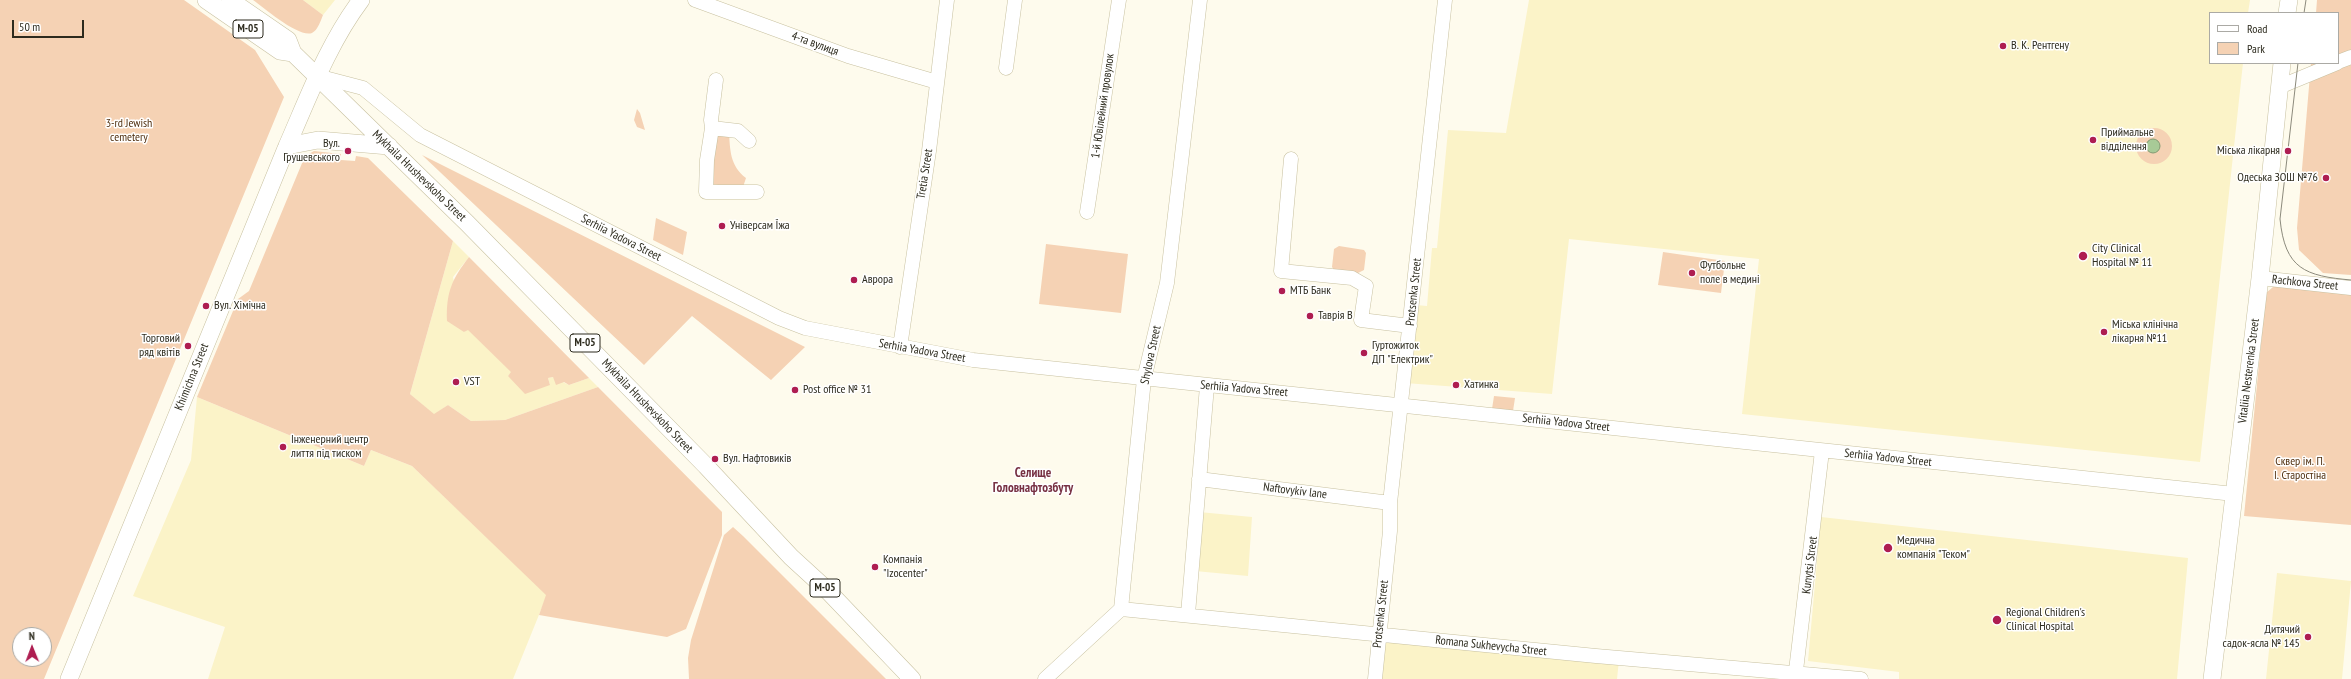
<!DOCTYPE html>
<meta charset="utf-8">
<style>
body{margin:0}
#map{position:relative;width:2351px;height:679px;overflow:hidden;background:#fefbed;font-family:"PT Sans Narrow",sans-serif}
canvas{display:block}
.legend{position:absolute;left:2209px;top:12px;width:130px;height:52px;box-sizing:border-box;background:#fff;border:1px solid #abaaa5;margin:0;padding:5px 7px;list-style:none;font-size:12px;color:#2d2b1e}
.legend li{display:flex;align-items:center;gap:8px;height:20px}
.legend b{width:20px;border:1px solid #abaaa5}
.north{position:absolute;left:12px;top:627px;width:40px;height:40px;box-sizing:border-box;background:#fff;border:1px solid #abaaa5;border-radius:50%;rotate:359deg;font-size:11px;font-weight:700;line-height:16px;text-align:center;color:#2d2b1e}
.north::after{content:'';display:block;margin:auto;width:14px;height:18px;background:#ae1d51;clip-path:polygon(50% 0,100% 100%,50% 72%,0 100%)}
.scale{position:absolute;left:12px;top:20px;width:72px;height:18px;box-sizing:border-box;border:2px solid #2d2b1e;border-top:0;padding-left:5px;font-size:12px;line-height:14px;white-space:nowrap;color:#2d2b1e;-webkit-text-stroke:3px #fff;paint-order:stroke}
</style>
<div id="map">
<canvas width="2351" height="679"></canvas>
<ul class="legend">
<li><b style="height:5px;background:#fff"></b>Road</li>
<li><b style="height:11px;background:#f5d2b4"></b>Park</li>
</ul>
<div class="north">N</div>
<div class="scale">50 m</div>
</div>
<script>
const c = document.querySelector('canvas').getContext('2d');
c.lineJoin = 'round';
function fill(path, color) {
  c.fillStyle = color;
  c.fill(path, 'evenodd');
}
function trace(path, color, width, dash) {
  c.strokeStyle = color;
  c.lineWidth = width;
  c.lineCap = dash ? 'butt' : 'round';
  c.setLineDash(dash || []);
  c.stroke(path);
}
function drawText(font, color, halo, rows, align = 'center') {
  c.font = font + ' "PT Sans Narrow",sans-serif';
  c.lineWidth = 3;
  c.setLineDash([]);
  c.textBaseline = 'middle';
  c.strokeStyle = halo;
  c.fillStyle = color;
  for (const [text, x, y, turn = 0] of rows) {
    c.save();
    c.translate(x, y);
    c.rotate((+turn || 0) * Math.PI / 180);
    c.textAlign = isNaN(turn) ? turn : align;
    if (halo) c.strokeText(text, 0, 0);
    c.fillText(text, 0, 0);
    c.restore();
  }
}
fill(new Path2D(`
 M303 0H335L323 15Z
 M1529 0H2250L2248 13H2210V63H2243L2200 462 1742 414 1759 259 1569 239 1552 394 1405 383 1416 305 1427 306 1432 248H1437L1448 130 1506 133Z
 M453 241 469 257 453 277 464 332 468 329 512 372 508 376 550 385 548 378 553 377 569 385 589 378 598 387 505 420 471 421 448 405 434 415 410 394Z
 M197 397 364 466 371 450 412 466 547 595 513 679H208L225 627 133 596 191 460Z
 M1199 512 1252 517 1248 576 1195 571Z
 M1821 517 2188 558 2177 679H1899V672L1808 661Z
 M2277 573 2351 581 2342 679H2266Z
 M1380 637 1619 660 1617 679H1376Z`), '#fbf3c8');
fill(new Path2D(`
 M0 0H184L255 50 284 97 44 679H0ZM20 635H44V659H20Z
 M253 0H303L323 15C321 20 318 30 312 33 299 38 264 8 253 0Z
 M2317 0H2351V275L2323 273 2299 250 2297 228 2311 63H2338V13H2316Z
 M637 109 640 113 645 130 637 127 634 120Z
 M2136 146a18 18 0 1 1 36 0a18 18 0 1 1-36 0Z
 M729 131C730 150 730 166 746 178L743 187 706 184 710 135Z
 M314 151 341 154V160L355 161 356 156 368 158 453 241 410 394 434 414 448 405 471 421 505 420 598 387 722 512V535L686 629 667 637 539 615 546 595 412 466 371 450 364 466 197 397 238 299 249 291 305 156Z
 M422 155 805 347 771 380 692 316 644 365Z
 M656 218 687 232 683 255 653 240Z
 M1046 244 1128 254 1121 313 1039 304Z
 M1339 246 1364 250 1366 253 1364 270 1358 273 1334 270 1332 267 1334 249Z
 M1663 252 1725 261 1721 293 1658 285Z
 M469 257 589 378 569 385 564 382 556 385 553 377 548 378 550 385 525 394 508 376 511 372 468 330 464 332 447 321C446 292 452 279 469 257Z
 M2285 284 2351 293V525L2244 516 2266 293 2273 287Z
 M1494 396 1515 398 1513 411 1492 409Z
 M733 527 743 536 886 679H689L688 658 691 640 724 535Z`), '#f5d2b4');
const water = new Path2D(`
 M2146 146a7 7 0 1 1 14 0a7 7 0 1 1-14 0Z`);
fill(water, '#a8ca97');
trace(water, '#839a73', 1);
const minor = new Path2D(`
 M695 0 848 56 937 82
 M2338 62 2351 57
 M1006 68 1015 0
 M317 76 363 88 420 135 779 318 805 328 973 360 2234 494
 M716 80 711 120 712 128 738 131 749 141
 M2279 87 2337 63
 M712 128 707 160 706 192H757
 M1291 159 1281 271 1352 278 1366 286 1361 320 1410 326
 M1087 212 1119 0
 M2260 278 2351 288
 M900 347 929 151 947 0
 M1199 479 1390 503
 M1121 609 1596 656 1861 679
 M1188 614 1207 386
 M1045 679 1121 609 1144 379 1167 283 1200 0
 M1375 679 1390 531V503L1445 0
 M1795 679 1822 451`);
const major = new Path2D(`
 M206 0 280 51 293 53
 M230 0 288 40 293 53 467 223 706 466 791 557 826 589 912 679
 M2287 13 2289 0
 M287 146 318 140 389 146
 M69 679 287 146C309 96 328 44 361 0
 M2212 679 2260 278 2282 63`);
trace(minor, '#c8c1a0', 15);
trace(major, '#c8c1a0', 18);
trace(minor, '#fff', 14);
trace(major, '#fff', 17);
trace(new Path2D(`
 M2304 13 2306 0
 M2298 63 2280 219C2285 269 2305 276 2351 280`), '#8c8a7c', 1);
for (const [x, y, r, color] of [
 [2003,46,4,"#ae1d51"],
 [2093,140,4,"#ae1d51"],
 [348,151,4,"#ae1d51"],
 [2288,151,4,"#ae1d51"],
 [2326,178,4,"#ae1d51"],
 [722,226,4,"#ae1d51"],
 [2083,256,5,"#ae1d51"],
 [1692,273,4,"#ae1d51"],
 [854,280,4,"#ae1d51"],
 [1282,291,4,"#ae1d51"],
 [206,306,4,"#ae1d51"],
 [1310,316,4,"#ae1d51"],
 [2104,332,4,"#ae1d51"],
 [188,346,4,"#ae1d51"],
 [1364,353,4,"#ae1d51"],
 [456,382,4,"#ae1d51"],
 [1456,385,4,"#ae1d51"],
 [795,390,4,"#ae1d51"],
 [283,447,4,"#ae1d51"],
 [715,459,4,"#ae1d51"],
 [1888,548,5,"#ae1d51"],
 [875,567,4,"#ae1d51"],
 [1997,620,5,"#ae1d51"],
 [2308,637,4,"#ae1d51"]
]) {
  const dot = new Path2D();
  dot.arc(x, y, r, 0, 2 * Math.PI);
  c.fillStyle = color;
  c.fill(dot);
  trace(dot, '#fff', 1.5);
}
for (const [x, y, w] of [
 [248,29,30],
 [585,343,30],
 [825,588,30]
]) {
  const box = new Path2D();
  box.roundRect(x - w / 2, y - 9, w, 18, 3);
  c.fillStyle = '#fff';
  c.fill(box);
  trace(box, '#2d2b1e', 1);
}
drawText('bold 11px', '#2d2b1e', null, [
 ["М-05",248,29],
 ["М-05",585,343],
 ["М-05",825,588]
]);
drawText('12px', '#2d2b1e', '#fff', [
 ["4-та вулиця",815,44,20],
 ["1-й Ювілейний провулок",1103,106,-82],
 ["Tretia Street",925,174,-81],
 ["Mykhaila Hrushevskoho Street",419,176,44],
 ["Serhiia Yadova Street",621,238,27],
 ["Rachkova Street",2305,283,6],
 ["Protsenka Street",1414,292,-84],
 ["Serhiia Yadova Street",922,351,10],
 ["Shylova Street",1151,355,-78],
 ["Vitaliia Nesterenka Street",2249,371,-83],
 ["Khimichna Street",192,377,-68],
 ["Serhiia Yadova Street",1244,389,5],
 ["Mykhaila Hrushevskoho Street",647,406,46],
 ["Serhiia Yadova Street",1566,423,6],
 ["Serhiia Yadova Street",1888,458,6],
 ["Naftovykiv lane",1295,491,7],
 ["Kunytsi Street",1810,565,-83],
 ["Protsenka Street",1381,614,-84],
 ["Romana Sukhevycha Street",1491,646,6]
]);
drawText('12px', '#2d2b1e', '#fff', [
 ["В. К. Рентгену",2011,46],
 ["Приймальне",2101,133],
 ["відділення",2101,147],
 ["Вул.",340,144,"right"],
 ["Грушевського",340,158,"right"],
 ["Міська лікарня",2280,151,"right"],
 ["Одеська ЗОШ №76",2318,178,"right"],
 ["Універсам Їжа",730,226],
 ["City Clinical",2092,249],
 ["Hospital № 11",2092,263],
 ["Футбольне",1700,266],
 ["поле в медині",1700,280],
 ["Аврора",862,280],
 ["МТБ Банк",1290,291],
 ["Вул. Хімічна",214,306],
 ["Таврія В",1318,316],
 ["Міська клінічна",2112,325],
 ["лікарня №11",2112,339],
 ["Торговий",180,339,"right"],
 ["ряд квітів",180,353,"right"],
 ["Гуртожиток",1372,346],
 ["ДП \"Електрик\"",1372,360],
 ["VST",464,382],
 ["Хатинка",1464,385],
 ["Post office № 31",803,390],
 ["Інженерний центр",291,440],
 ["лиття під тиском",291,454],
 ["Вул. Нафтовиків",723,459],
 ["Медична",1897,541],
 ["компанія \"Теком\"",1897,555],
 ["Компанія",883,560],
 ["\"Izocenter\"",883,574],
 ["Regional Children's",2006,613],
 ["Clinical Hospital",2006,627],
 ["Дитячий",2300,630,"right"],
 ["садок-ясла № 145",2300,644,"right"]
], 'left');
drawText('12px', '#503010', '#fff', [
 ["3-rd Jewish",129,124],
 ["cemetery",129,138],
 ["Сквер ім. П.",2300,462],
 ["І. Старостіна",2300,476]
]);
drawText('bold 13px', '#773143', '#fff', [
 ["Селище",1033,473],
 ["Головнафтозбуту",1033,488]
]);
</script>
